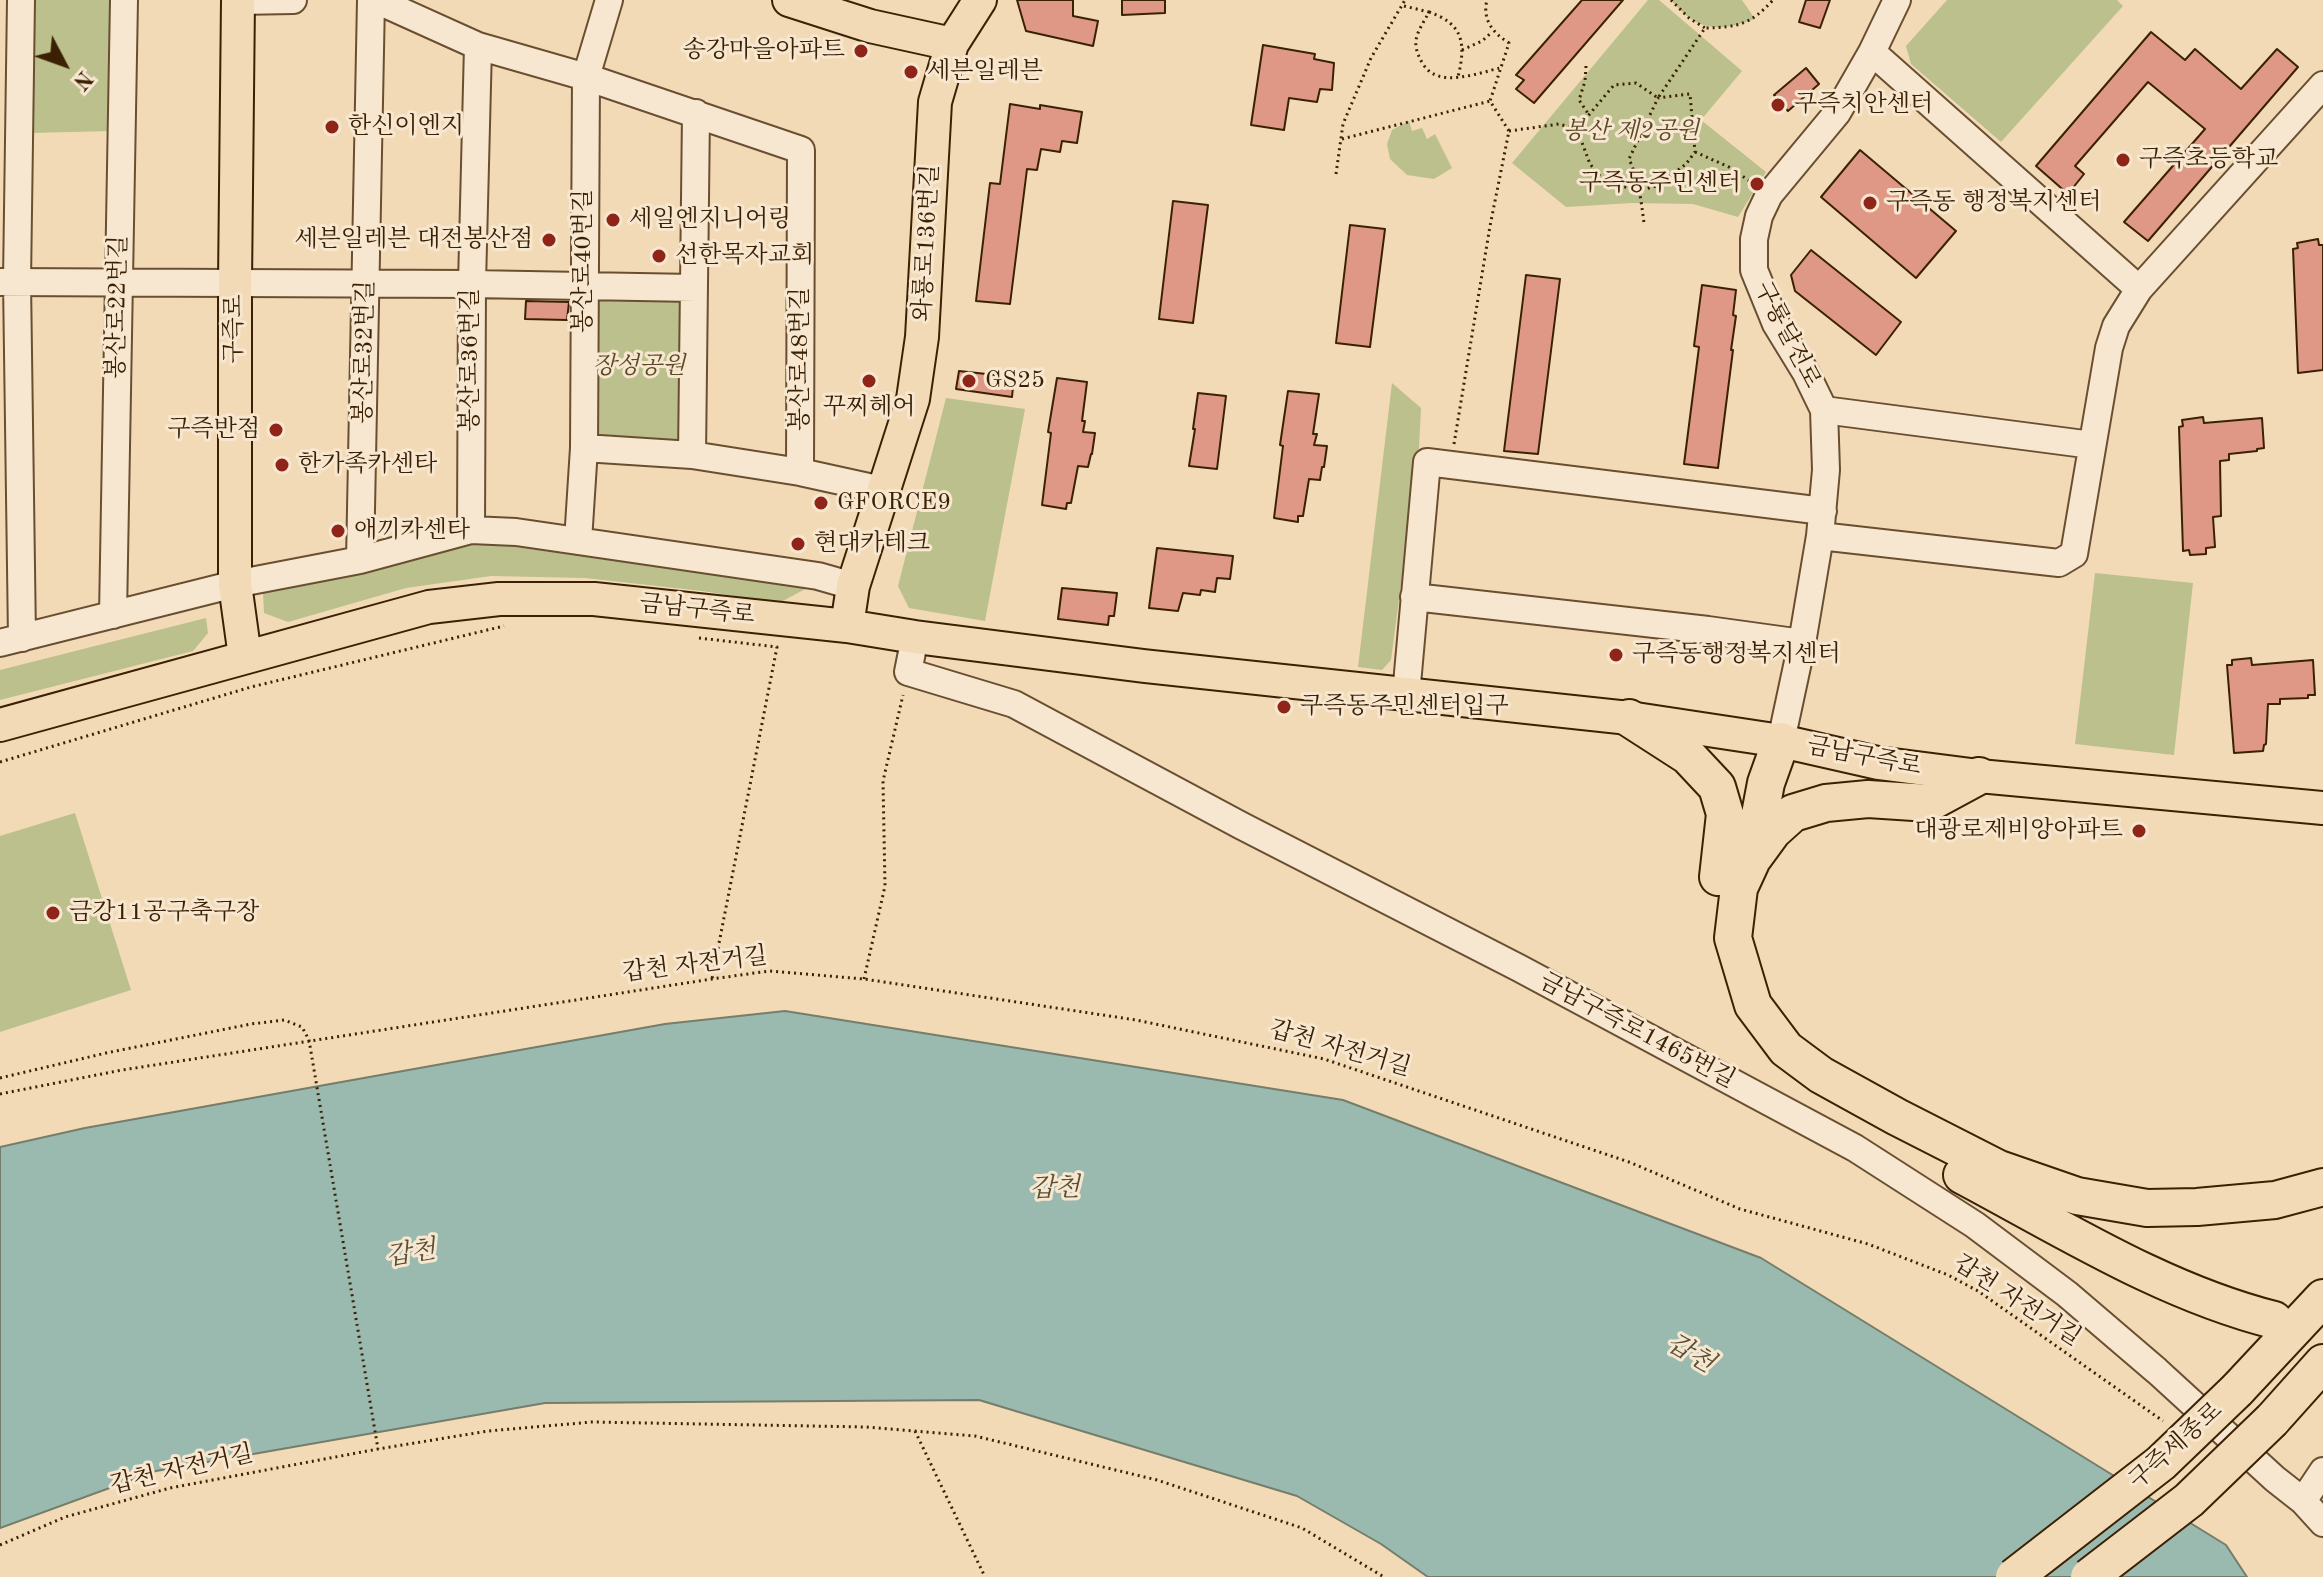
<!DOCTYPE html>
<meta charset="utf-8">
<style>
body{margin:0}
#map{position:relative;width:2323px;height:1577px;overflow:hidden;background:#f2dab6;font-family:"Old Standard TT",serif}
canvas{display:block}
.north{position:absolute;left:24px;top:24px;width:80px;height:80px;-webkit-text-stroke:6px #f7e7d0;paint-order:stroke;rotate:131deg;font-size:22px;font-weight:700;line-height:32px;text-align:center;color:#3b2104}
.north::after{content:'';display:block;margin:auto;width:28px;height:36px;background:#3b2104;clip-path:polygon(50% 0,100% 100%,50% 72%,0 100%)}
</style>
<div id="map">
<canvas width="2323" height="1577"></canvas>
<div class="north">N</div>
</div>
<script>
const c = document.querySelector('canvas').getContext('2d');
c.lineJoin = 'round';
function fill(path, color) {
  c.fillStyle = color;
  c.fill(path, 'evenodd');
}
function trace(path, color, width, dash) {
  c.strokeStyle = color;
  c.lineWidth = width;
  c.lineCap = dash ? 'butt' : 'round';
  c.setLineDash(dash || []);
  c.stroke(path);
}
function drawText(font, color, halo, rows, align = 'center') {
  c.font = font + ' "Old Standard TT","Noto Serif KR",serif';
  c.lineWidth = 6;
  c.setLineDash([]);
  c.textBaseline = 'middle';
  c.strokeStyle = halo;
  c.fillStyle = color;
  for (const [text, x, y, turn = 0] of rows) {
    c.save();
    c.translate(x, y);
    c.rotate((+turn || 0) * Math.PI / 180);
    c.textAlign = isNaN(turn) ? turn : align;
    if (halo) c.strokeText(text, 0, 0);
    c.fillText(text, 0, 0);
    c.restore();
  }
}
fill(new Path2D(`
 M28 0H114L111 131 31 133Z
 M1648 0H1659L1742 71 1701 120 1766 172 1738 217 1693 204 1632 203 1566 207 1512 163Z
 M1671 0H1742L1755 19C1718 32 1698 32 1671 0Z
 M1947 0H2117L2123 6 2001 142 1911 64 1906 46Z
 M1409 121 1412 131 1422 128 1427 139 1435 134 1452 168 1434 179 1407 175 1390 159 1387 144 1392 130Z
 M676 294 684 302 685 441 599 443 595 432 594 298Z
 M1392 383 1421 408 1419 447 1391 660 1382 670 1358 667Z
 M946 398 1025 409 985 621 909 608 898 586Z
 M473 542 601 554 811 586 779 603 702 591 585 578 491 576 406 588 288 622 264 613 263 592Z
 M2095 573 2193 583 2174 755 2075 744Z
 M206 618 208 633 193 651 0 700V670Z
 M75 813 131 990 0 1032V836Z`), '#bbc08d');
const water = new Path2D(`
 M785 1011 1343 1100 1761 1258 2226 1545 2247 1577H1428L1381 1544 1297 1496 979 1400 545 1403 156 1471 0 1528V1147L85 1128 665 1024Z`);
fill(water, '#9bbaaf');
trace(water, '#757d6b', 2);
const building = new Path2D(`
 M1017 0H1073V16L1098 21 1093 46 1026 31Z
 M1122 0H1165V13L1122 15Z
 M1582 0H1623L1534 103 1516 89 1524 80 1516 75Z
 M1806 0H1830L1820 28 1799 22Z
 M2151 32 2185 60 2195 49 2241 89 2277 49 2298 67 2148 241 2124 222 2205 129 2148 82 2075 166 2084 174 2068 194 2036 166Z
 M1263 45 1315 54 1314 59 1334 63 1332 90 1320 89 1317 102 1289 98 1284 130 1251 125Z
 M1806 68 1819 84 1788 111 1774 95Z
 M1010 104 1040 109V105L1082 112 1077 143 1062 141 1060 152 1041 149 1037 170 1027 169 1010 304 976 301 990 183 1000 184Z
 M1860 150 1956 231 1916 278 1821 197Z
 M1173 201 1208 205 1193 323 1159 319Z
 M1350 225 1385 229 1370 347 1336 343Z
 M2318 239 2319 245H2323V370L2298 373 2293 249 2298 248 2297 243Z
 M1811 250 1901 322 1876 355 1795 291 1791 275Z
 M1526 275 1560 279 1538 454 1504 451Z
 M1702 285 1736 290 1733 315 1736 316 1731 350H1733L1718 468 1684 464 1699 347 1694 346Z
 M526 301 569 302 567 320 525 319Z
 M959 371 1014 377 1012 397 956 389Z
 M1057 378 1087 382 1082 421H1085L1083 432 1095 433 1092 454H1091L1088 467 1078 466 1071 503H1067L1066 509 1042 505 1051 433 1048 432Z
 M1288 391 1319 394 1313 434H1317L1314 445 1327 446 1324 467H1322L1320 480 1309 479 1303 516H1298V522L1274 518 1283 446 1280 445Z
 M1198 393 1226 396 1217 469 1189 466 1195 429H1193Z
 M2203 417 2204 423 2262 418 2264 448 2257 449V451L2229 454V460L2220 461 2221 516 2213 517 2215 547 2206 548V554L2190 555 2189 550 2183 551 2179 427 2183 426 2182 420Z
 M1157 548 1233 556 1230 579 1217 578 1215 592 1201 590 1200 595 1183 593 1178 611 1149 608Z
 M1062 588 1117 593 1114 616H1109L1108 625 1058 619Z
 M2251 658 2252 665 2313 660 2315 695H2308V698L2280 699V704H2268L2266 744 2264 745 2263 751 2234 753 2227 665H2232V660Z`);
fill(building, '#e09886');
trace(building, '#3b2104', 2);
const minor = new Path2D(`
 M21 0 17 281 22 638
 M376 0 478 46 586 77 801 150 800 472
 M238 1 293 0
 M1872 52 2139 289
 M0 282 472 284 694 288
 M1824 410 2092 445
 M584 448 692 455 800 472 882 490
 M692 455 696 113
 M471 530 472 284 478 46
 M1820 536 2059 563 2074 554 2109 348 2116 326 2139 289 2323 85
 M578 541 584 448 586 77 609 0
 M360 560 371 0
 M1414 597 1708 630 1802 643
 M113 615 124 0
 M915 637 908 672 1014 704 1242 826 1519 968 1855 1148 1975 1225 2067 1294 2157 1371 2275 1479 2303 1501 2323 1523
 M0 643 235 584 360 560 471 530 516 532 818 576 853 586
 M1406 695 1427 462 1823 511
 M1781 741 1802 643 1820 536 1826 470 1824 410 1806 373 1776 324 1754 270V239L1759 216 1769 195 1837 113 1872 52 1897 0
 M2303 1501 2323 1471`);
const major = new Path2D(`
 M238 0 235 283V584L245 657
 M789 0 870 26 952 44
 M847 626 853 586 913 399 922 337 935 102 952 44 980 0
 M0 725 429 607 499 599H594L847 626 915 637 1144 666 1629 718 1781 741 1878 763 1979 776 2323 808`);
const highway = new Path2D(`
 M1629 718 1688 756 1717 787 1725 814 1718 877
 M1781 741 1766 783 1751 862 1739 888 1733 938 1753 1005 1786 1049 1821 1075 1897 1117 1999 1169 2077 1196 2147 1208 2197 1207 2275 1200 2323 1187
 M1754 857 1773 831 1793 813 1826 803 1868 799 1929 803 1979 776
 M1962 1175C2062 1228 2163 1292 2274 1320
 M2237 1390 2323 1298
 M2272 1420 2323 1363`);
trace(minor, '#694f30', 30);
trace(major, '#3b2104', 36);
trace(highway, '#3b2104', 40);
trace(new Path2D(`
 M1671 0 1689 18 1705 28
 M1404 6 1429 12C1418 33 1409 41 1423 64 1438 89 1478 73 1500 68
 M1429 12C1464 24 1466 44 1458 77
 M1462 50 1482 41 1492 32
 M1586 66 1585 81 1579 100 1589 115
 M1577 129 1614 85 1636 83 1658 98 1705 28C1738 27 1750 25 1773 0
 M1509 131 1559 124 1577 129 1590 164 1606 183 1640 190 1657 186 1686 164 1695 152 1690 94 1658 98 1629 159C1639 181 1641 200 1644 223
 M1342 139 1490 101
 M1695 152 1729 167 1751 182
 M1336 174 1343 124 1371 58 1405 0
 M1454 444 1490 226 1509 131 1490 101 1509 43C1493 33 1482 20 1487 0
 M699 638 777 647 712 979
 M0 762 251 687 504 626
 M864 979 885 886 883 781 903 695
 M0 1078 106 1053 251 1024 284 1020 302 1027 309 1040 378 1449
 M0 1094 122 1070 712 979 769 971 864 979 1136 1020 1324 1059 1629 1162 1740 1209 1868 1244 1948 1275 1978 1291 2163 1421
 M915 1431 985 1577
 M0 1545 65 1517 170 1488 378 1449 488 1431 592 1422 866 1427 975 1436 1157 1480 1302 1528 1384 1577`), '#3b2104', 3, [2, 4]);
trace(minor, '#f7e7d0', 26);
trace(major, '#f2dab6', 32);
trace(highway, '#f2dab6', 36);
const highwayBridge = new Path2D(`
 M2014 1577 2161 1463 2237 1390
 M2089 1577 2189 1500 2272 1420`);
trace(highwayBridge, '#3b2104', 40, []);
trace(highwayBridge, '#f2dab6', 36);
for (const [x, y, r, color] of [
 [861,51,8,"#8f2418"],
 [911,72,8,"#8f2418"],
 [1778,105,8,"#8f2418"],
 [332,127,8,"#8f2418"],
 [2123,160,8,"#8f2418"],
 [1757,184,8,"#8f2418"],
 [1870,203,8,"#8f2418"],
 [613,220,8,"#8f2418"],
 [549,240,8,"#8f2418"],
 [659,256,8,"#8f2418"],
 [869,381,8,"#8f2418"],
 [969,381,8,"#8f2418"],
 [276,430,8,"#8f2418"],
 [282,465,8,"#8f2418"],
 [821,503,8,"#8f2418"],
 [338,531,8,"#8f2418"],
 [798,544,8,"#8f2418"],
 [1616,655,8,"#8f2418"],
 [1284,707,8,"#8f2418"],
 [2139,831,8,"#8f2418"],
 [53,913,8,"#8f2418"]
]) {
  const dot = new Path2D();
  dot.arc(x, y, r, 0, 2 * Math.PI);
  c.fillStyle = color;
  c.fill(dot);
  trace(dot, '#f7e7d0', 3);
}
drawText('24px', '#3b2104', '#f7e7d0', [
 ["송강마을아파트",845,51,"right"],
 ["세븐일레븐",927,72],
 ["구즉치안센터",1794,105],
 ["한신이엔지",348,127],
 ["구즉초등학교",2139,160],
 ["구즉동주민센터",1741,184,"right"],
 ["구즉동 행정복지센터",1886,203],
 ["세일엔지니어링",629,220],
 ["세븐일레븐 대전봉산점",533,240,"right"],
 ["선한목자교회",675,256],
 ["GS25",985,381],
 ["꾸찌헤어",869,408,"center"],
 ["구즉반점",260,430,"right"],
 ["한가족카센타",298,465],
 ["GFORCE9",837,503],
 ["애끼카센타",354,531],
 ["현대카테크",814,544],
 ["구즉동행정복지센터",1632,655],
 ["구즉동주민센터입구",1300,707],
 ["대광로제비앙아파트",2123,831,"right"],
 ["금강11공구축구장",69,913]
], 'left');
drawText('italic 24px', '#5b4926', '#f7e7d0', [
 ["봉산 제2공원",1631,132],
 ["장성공원",639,367]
]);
drawText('24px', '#3b2104', '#f7e7d0', [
 ["와룡로136번길",927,243,-87],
 ["봉산로40번길",584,261,-90],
 ["봉산로22번길",118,307,-89],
 ["구즉로",235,329,-90],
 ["구룡달전로",1787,335,63],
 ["봉산로32번길",365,352,-89],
 ["봉산로48번길",801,359,-90],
 ["봉산로36번길",471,360,-90],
 ["금남구즉로",697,610,6],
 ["금남구즉로",1864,757,11],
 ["갑천 자전거길",695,965,-7],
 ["금남구즉로1465번길",1637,1031,28],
 ["갑천 자전거길",1340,1049,16],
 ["갑천 자전거길",2017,1301,33],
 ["구즉세종로",2176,1446,-42],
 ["갑천 자전거길",182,1470,-13]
]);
drawText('italic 26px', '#584f37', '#f7e7d0', [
 ["갑천",1055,1189,-1],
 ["갑천",411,1254,-9],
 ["갑천",1690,1354,31]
]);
</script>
